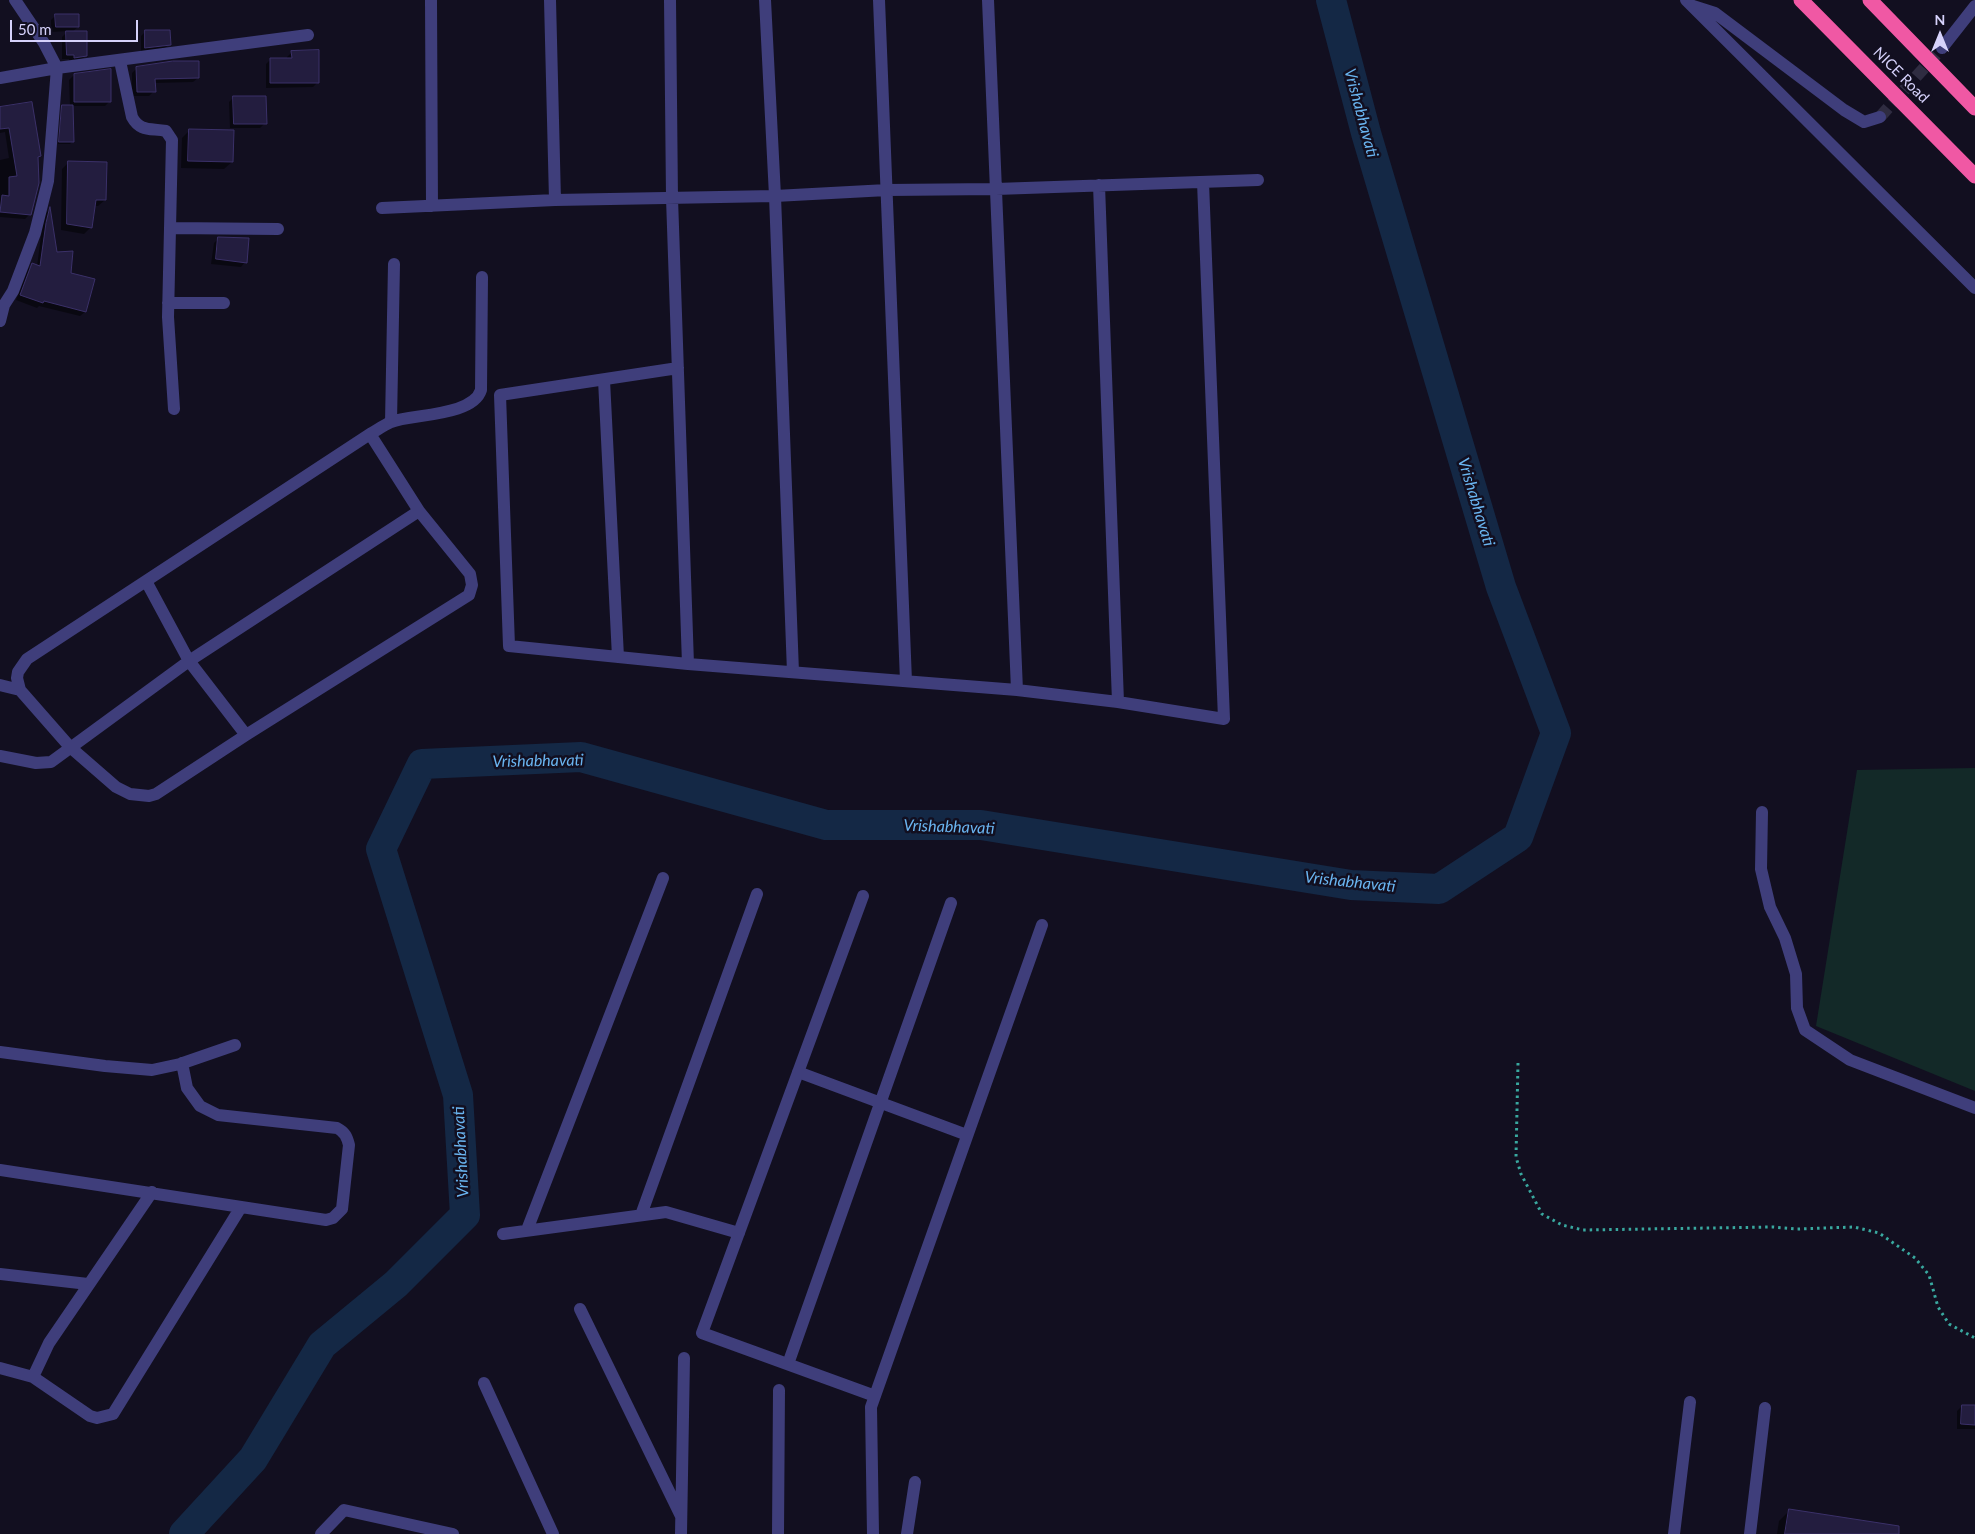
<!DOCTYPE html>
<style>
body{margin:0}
#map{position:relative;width:1975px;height:1534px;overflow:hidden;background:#120f20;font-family:Lato,sans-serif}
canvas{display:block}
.north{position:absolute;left:1915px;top:10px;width:50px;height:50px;-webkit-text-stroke:4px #120f20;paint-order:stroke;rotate:0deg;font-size:14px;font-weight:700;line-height:20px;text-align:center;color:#d6d2fb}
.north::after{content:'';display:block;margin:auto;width:18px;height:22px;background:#d6d2fb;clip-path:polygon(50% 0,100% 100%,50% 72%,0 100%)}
.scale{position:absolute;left:10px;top:20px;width:128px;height:22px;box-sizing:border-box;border:2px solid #d6d2fb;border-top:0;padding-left:6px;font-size:15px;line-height:18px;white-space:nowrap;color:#d6d2fb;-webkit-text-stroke:4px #120f20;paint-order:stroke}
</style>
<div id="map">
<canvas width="1975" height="1534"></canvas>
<div class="north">N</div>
<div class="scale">50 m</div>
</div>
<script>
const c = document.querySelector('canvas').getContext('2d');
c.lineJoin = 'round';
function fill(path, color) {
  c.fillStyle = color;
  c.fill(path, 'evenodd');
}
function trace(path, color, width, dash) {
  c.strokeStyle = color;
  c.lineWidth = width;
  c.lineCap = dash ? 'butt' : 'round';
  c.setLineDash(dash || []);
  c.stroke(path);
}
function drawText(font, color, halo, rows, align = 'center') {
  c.font = font + ' Lato,sans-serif';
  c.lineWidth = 5;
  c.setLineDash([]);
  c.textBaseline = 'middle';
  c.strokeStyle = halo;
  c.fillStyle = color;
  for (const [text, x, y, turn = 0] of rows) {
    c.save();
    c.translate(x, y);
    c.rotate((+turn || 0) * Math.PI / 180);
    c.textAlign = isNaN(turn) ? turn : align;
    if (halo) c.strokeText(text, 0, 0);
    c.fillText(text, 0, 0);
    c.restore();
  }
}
fill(new Path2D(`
 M1975 768V1091L1816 1026 1857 770Z`), '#132928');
fill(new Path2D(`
 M56 15 78 27 72 32 86 55 81 60 69 62V59H62V37L68 31 51 32V20Z
 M146 31 169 44 164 49 141 52V36Z
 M292 52 318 82 313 87 266 88V64L271 59H287V57Z
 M137 68 198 78 193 82 154 83V91L149 96H132V73Z
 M74 75 110 101 105 106H72L73 141 70 144H58L61 109 63 107 70 106 69 80Z
 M234 97 265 123 260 128H230L229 102Z
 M0 107 39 156 37 158 30 214 25 219 0 217V160L9 158 5 132 0 133Z
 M190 130 232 162 224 169 181 168 182 138Z
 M69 162 105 200 98 206H94L91 227 84 234 61 230 62 169Z
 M49 210 56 254 70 274 85 312 80 316 39 306 37 308 16 300 28 269 33 265 37 266 42 229 45 214Z
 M219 238 245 262 241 267 211 264 214 243Z
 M1962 1406H1975V1429H1957V1411Z
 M1790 1510 1894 1534H1777L1779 1521Z`), '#0007');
trace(new Path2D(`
 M184 1534 253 1459 322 1345 396 1284 465 1215 458 1095 381 849 422 764 581 757 826 825H981L1351 885 1439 889 1518 837 1556 733 1501 587 1366 133 1331 0`), '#142845', 30);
const building = new Path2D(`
 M55 14H79V27H56Z
 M145 30H170L171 45 145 48Z
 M66 31H87V56L74 58V55H67Z
 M319 50V83H270V58H292L291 51Z
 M173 61H199V78L155 79 156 92H137L136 67Z
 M111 69V102H74V74Z
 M233 96H266L267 124H234Z
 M32 102 41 156 38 157 39 183 31 215 0 212 2 195 9 196V177L17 176 9 128 0 129V107Z
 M62 105H73L74 142H59Z
 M189 129 234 130 233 162 188 161Z
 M68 161 107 162 106 200H96L92 228 67 224Z
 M50 207 57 252 73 251 71 273 95 279 86 312 44 301 43 303 20 295 32 263 40 266 46 223Z
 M218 237 249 238 247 263 216 259Z
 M1962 1405H1975V1425L1961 1424Z
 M1789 1509 1899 1526V1534H1785Z`);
fill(building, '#231d3f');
trace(building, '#3b3169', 1);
trace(new Path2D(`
 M1880 117 1942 48`), '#2f2c41', 12, [12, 6]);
trace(new Path2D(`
 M1518 1063 1516 1157 1521 1174 1542 1214 1562 1225 1583 1230 1773 1227 1797 1229 1854 1227 1879 1233 1915 1258 1929 1275 1938 1307 1949 1324 1975 1338`), '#39a89f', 3, [2.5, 4]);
trace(new Path2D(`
 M431 0 432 206
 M550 0 555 200 775 196 887 190 996 189 1258 180
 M670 0 672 198 688 664 1017 690 988 0
 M765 0 775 196 793 672
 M879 0 906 681
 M1686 0 1975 288
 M1693 6 1715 13 1844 110 1864 122 1880 117
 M1942 48 1975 6
 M120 61 132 117C140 132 151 128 166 131L172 140 168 317 174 409
 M0 78 57 68 308 35
 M382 208 555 200
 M170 228 278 229
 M168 303H224
 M0 321 4 305 13 291 35 233 48 181 57 68 44 43 15 0
 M678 368 500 395 509 646 688 664
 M604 380 618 657
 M391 422 394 264
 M370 434 419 511 470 574 472 585 469 595 246 735 156 794 149 796 130 794 116 787 70 747 20 690 17 678 18 672 27 659 370 434C377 430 384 425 391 422 413 414 473 416 481 390L482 277
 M146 581 189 661 246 735
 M0 685 20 690
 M1017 690 1118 702 1099 185
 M1118 702 1224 719 1203 182
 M0 756 36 763 51 762 189 661 419 511
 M1762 812 1761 869 1770 907 1785 938 1796 974 1797 1008 1805 1030 1850 1060 1975 1108
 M863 896 702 1333 875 1396
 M0 1052 105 1066 152 1070 180 1064 235 1045
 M798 1072 967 1135
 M0 1170 326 1220 333 1218 342 1209 349 1145C347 1137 345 1132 337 1128L218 1115 200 1106 187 1088 182 1063
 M641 1215 757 894
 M527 1230 663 878
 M503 1234 666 1212 739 1233
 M0 1274 88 1284
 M580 1309 681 1516
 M788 1364 951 903
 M0 1368 33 1377 90 1416 97 1418 113 1414 241 1207
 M33 1377 49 1343 152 1192
 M484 1383 553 1534
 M321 1534 344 1510 453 1534
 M681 1534 684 1358
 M778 1534 779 1390
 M873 1534 871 1407 1042 925
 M907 1534 915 1482
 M1674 1534 1690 1402
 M1750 1534 1765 1408`), '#3f3e7b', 12);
trace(new Path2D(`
 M1801 0 1975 176
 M1870 0 1975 108`), '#f058a4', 15);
drawText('15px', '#d6d2fb', '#120f20', [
 ["NICE Road",1901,75,45]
]);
drawText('italic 16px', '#6ab5f1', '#120f20', [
 ["Vrishabhavati",1361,113,75],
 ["Vrishabhavati",1476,502,73],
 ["Vrishabhavati",538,761,-1],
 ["Vrishabhavati",949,827,2],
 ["Vrishabhavati",1350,882,6],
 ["Vrishabhavati",461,1152,-93]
]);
</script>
